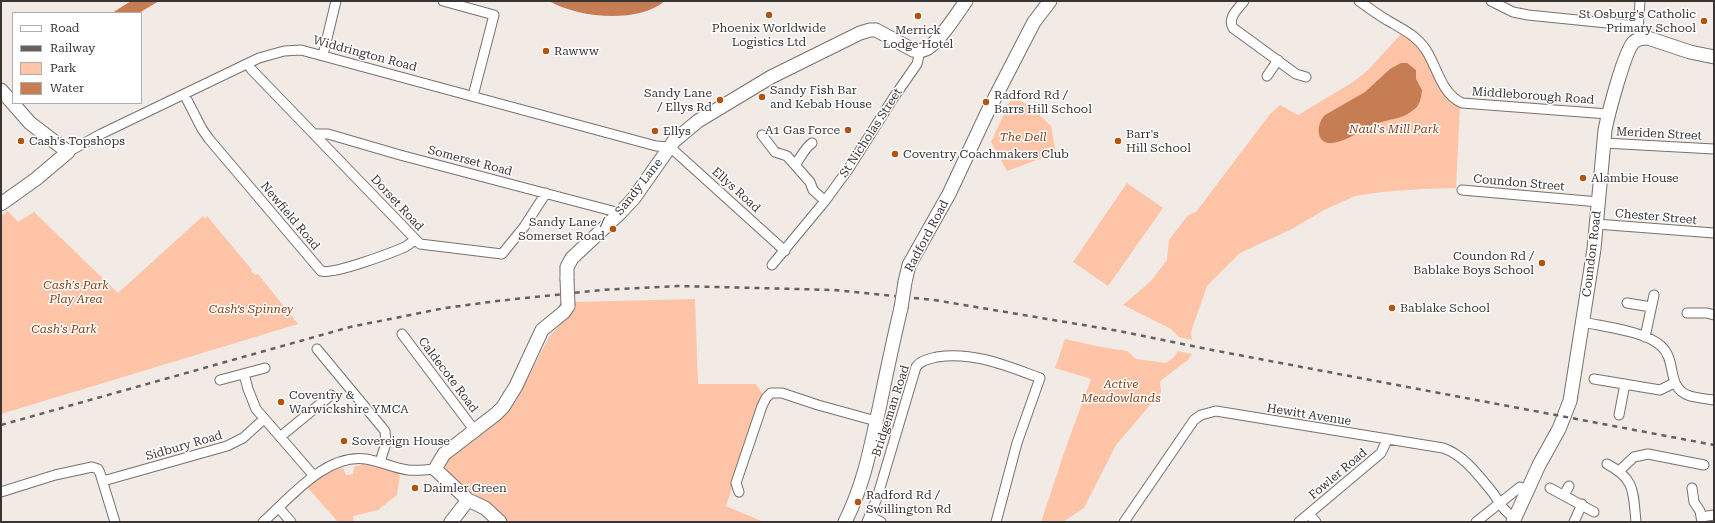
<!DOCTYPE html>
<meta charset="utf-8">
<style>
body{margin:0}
#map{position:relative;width:1715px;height:523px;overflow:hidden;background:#f2eae5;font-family:"Roboto Serif",serif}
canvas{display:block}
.frame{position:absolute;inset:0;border:2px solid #383534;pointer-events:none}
.legend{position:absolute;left:12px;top:12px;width:130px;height:92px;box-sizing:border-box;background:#fff;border:1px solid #afaeae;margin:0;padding:5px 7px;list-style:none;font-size:12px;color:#383534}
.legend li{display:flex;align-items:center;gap:8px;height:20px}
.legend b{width:20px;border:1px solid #afaeae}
</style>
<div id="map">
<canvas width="1715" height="523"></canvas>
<div class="frame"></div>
<ul class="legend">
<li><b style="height:5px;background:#fff"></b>Road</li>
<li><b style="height:5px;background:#65615f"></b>Railway</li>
<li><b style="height:11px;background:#fdc4a7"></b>Park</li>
<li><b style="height:11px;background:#c67d54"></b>Water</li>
</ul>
</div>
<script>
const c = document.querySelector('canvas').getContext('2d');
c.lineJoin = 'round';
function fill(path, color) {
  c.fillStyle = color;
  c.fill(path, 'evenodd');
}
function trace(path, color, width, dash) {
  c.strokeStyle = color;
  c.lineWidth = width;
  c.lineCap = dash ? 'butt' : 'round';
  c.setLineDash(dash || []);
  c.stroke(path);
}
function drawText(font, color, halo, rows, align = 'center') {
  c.font = font + ' "Roboto Serif",serif';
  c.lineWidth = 3;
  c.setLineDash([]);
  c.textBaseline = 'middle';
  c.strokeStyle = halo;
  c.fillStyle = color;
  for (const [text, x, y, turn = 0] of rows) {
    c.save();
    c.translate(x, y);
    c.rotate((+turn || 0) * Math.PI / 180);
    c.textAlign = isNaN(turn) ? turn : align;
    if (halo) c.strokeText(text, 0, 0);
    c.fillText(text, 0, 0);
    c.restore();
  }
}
fill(new Path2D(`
 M1403 32C1409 38 1418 44 1423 52 1434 66 1441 102 1460 106L1456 188 1422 189 1381 192 1355 196 1324 210 1292 229 1240 253 1207 286 1191 332 1192 340 1179 337 1171 329 1123 305 1151 281 1167 260 1169 240 1188 215 1196 212 1270 114 1280 105 1298 115 1353 82 1367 71Z
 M1012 97 1029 105 1051 126 1056 153 1007 171 991 142Z
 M1127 183 1163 208 1108 286 1073 262Z
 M8 211 18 222 34 212 118 293 203 216 205 219 207 216 252 270 251 271 255 275 258 274 298 324 1 414V216Z
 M695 299 698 384H756L763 395 726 506 764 522H506L484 502 445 471 446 463 451 456 501 417 516 401 549 337 574 310V302Z
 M1065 339 1101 347 1127 351 1136 359 1166 363 1174 357 1178 351 1192 354 1188 360 1160 381 1161 392 1116 445 1084 508 1063 522H1041L1065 450 1091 379 1055 368Z
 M367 463 396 470 400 476 397 495 378 510 353 516 354 522H338L308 488C319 478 328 471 343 468L346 475 353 474 354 467Z`), '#fdc4a7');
fill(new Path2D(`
 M131 1H159L139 13H112Z
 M549 1H665C637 24 579 18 549 1Z
 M1401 63H1407L1416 70V79L1422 90C1421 99 1420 106 1412 111 1401 120 1387 119 1375 124 1361 129 1348 141 1333 143 1315 145 1316 124 1325 115L1365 92 1390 69Z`), '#c67d54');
const street = new Path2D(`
 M443 1 494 15 473 96
 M1244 1C1238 9 1227 18 1233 28L1296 74 1306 77
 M1359 1C1369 8 1378 15 1387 20 1402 29 1416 35 1426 50 1438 69 1441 93 1462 103L1608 114
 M1491 1 1513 12 1528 15 1637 26
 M1638 31 1640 1
 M323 55 336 1
 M248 64 251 69 420 244 502 254 524 227 546 193
 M1267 76 1278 60
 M184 94 202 129 209 139 321 271C333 275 391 253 405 247 408 245 412 242 415 240
 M315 134H328L400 155 620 213
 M762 135 775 152 787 156 795 165 810 182 813 190 825 201
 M1604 143 1714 149
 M68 152 101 134 259 58 284 51 301 50 656 146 670 147 785 251
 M795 165C801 157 804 149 812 143
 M1462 190 1599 202
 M1596 224 1714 233
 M772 265 825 201 849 168 894 97 917 64 920 51
 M1627 303 1651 307
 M1687 313H1707L1714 315
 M1583 322C1605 327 1645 331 1661 346 1678 361 1665 388 1690 396 1698 398 1706 399 1714 400
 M402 334 475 431
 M1645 337 1654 295
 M317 349 385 431 386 443 380 462
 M244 374 248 389 256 409 314 476
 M1594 379 1660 390 1674 383
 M220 380 265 368
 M1619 415 1625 384
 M280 437 331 395
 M1607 464C1636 479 1633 493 1636 522
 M1619 471 1634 457 1648 454 1704 465
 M103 481 227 446 243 438 264 419
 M1550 488 1594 512
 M1692 488 1694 502 1700 511 1702 522
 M1 492 55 475 92 467 98 469 100 473 115 522
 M739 492 736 483 762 406 766 398 771 393H782L818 405 876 421
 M1564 495 1569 486
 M279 508 291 522
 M1309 514 1316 522
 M870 516 881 522
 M1701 517 1714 515
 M263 522C290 498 326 453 366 459 380 461 393 468 408 470 417 471 426 470 435 469
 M867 522 877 498 916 367C921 360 929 359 937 357 973 351 1007 366 1040 378L1017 443 996 522
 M1124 522 1194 420 1201 415 1216 411 1443 448C1464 455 1479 476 1493 493 1500 503 1504 512 1515 518
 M1299 522 1381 453 1387 440
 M1476 522 1520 487 1529 490
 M1574 522 1582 504`);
const secondary = new Path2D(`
 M1 90 30 123 68 152 36 179 1 204
 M567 279V267L572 258 620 213 634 198 674 141 698 121 771 77 860 33 870 30H876L913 50C919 51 923 51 928 48 942 38 956 15 966 1
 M905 282 909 265 949 194 987 113 1020 49 1034 22 1050 1
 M451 522 468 500
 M500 522 485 508 468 500 435 469 444 454 496 414 503 407 516 386 542 330 564 312 568 306
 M845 522C864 484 870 450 879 409 886 375 893 341 901 308
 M1513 522 1539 465 1559 429 1570 401 1594 249 1605 130C1608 115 1625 49 1634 42 1638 38 1643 38 1648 38L1690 52 1714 57`);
trace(street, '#78716d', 11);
trace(secondary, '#78716d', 15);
trace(street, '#fff', 9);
trace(secondary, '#fff', 13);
trace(new Path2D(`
 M1 425 350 327 445 308 497 301 602 290 678 286 834 290 934 300 1119 331 1212 350 1714 445`), '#65615f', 2.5, [5, 5]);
const secondaryBridge = new Path2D(`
 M567 279 568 306
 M901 308 905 282`);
trace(secondaryBridge, '#78716d', 15, []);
trace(secondaryBridge, '#fff', 13);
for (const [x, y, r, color] of [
 [769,15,4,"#b3530d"],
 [918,16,4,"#b3530d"],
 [1704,21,4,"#b3530d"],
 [546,51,4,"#b3530d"],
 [762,97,4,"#b3530d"],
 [720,100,4,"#b3530d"],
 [986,102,4,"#b3530d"],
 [848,130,4,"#b3530d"],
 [655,131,4,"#b3530d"],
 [21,141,4,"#b3530d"],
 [1118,141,4,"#b3530d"],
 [895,154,4,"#b3530d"],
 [1583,178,4,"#b3530d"],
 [613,229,4,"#b3530d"],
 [1542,263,4,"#b3530d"],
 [1392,308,4,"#b3530d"],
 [281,402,4,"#b3530d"],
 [344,441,4,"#b3530d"],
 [415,488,4,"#b3530d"],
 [858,502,4,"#b3530d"]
]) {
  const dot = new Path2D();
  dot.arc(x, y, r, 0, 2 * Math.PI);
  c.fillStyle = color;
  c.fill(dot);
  trace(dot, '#fff', 1.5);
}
drawText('12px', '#383534', '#fff', [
 ["St Osburg's Catholic",1696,14,"right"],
 ["Primary School",1696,28,"right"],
 ["Phoenix Worldwide",769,28,"center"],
 ["Logistics Ltd",769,42,"center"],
 ["Merrick",918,30,"center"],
 ["Lodge Hotel",918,44,"center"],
 ["Rawww",554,51],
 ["Sandy Fish Bar",770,90],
 ["and Kebab House",770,104],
 ["Sandy Lane",712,93,"right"],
 ["/ Ellys Rd",712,107,"right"],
 ["Radford Rd /",994,95],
 ["Barrs Hill School",994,109],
 ["A1 Gas Force",840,130,"right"],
 ["Ellys",663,131],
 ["Barr's",1126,134],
 ["Hill School",1126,148],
 ["Cash's Topshops",29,141],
 ["Coventry Coachmakers Club",903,154],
 ["Alambie House",1591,178],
 ["Sandy Lane /",605,222,"right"],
 ["Somerset Road",605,236,"right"],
 ["Coundon Rd /",1534,256,"right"],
 ["Bablake Boys School",1534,270,"right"],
 ["Bablake School",1400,308],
 ["Coventry &",289,395],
 ["Warwickshire YMCA",289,409],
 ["Sovereign House",352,441],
 ["Daimler Green",423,488],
 ["Radford Rd /",866,495],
 ["Swillington Rd",866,509]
], 'left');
drawText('12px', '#383534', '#fff', [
 ["Widdrington Road",365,54,15],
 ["Middleborough Road",1533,96,4],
 ["St Nicholas Street",871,133,-57],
 ["Meriden Street",1659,134,3],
 ["Somerset Road",470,161,15],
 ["Coundon Street",1519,183,5],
 ["Sandy Lane",639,187,-52],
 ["Ellys Road",736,190,42],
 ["Dorset Road",397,203,47],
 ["Newfield Road",290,216,50],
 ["Chester Street",1656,217,5],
 ["Radford Road",927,236,-62],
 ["Coundon Road",1592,254,-83],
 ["Caldecote Road",448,375,53],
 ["Bridgeman Road",891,411,-72],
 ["Hewitt Avenue",1309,415,9],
 ["Sidbury Road",184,446,-16],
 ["Fowler Road",1338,474,-40]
]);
drawText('italic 12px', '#853f12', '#fff', [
 ["Naul's Mill Park",1394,129],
 ["The Dell",1023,137],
 ["Cash's Park",76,285],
 ["Play Area",76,299],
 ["Cash’s Spinney",251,309],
 ["Cash's Park",64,329],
 ["Active",1121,384],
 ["Meadowlands",1121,398]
]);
</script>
